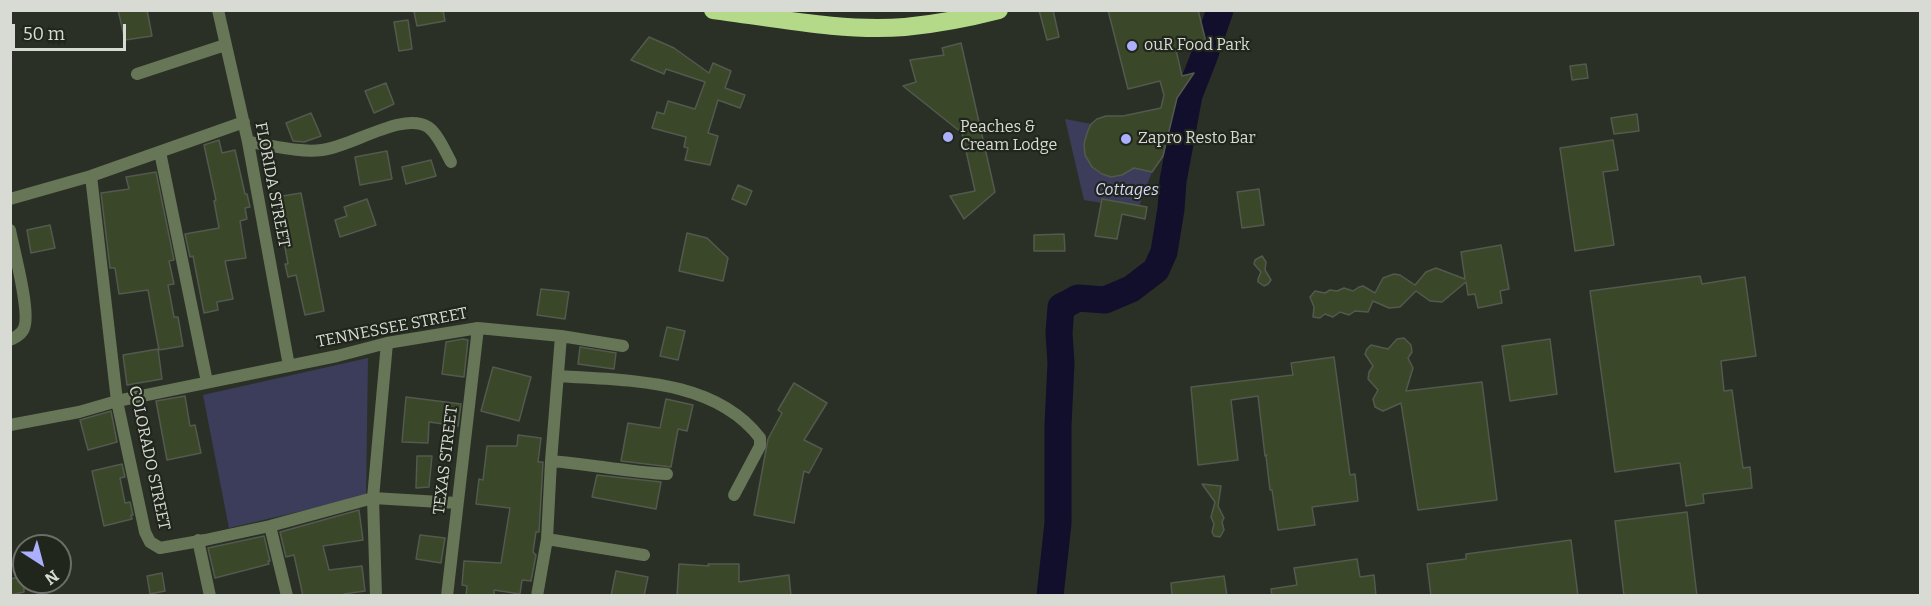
<!DOCTYPE html>
<style>
body{margin:0}
#map{position:relative;width:1931px;height:606px;overflow:hidden;background:#2b3026;font-family:Bitter,serif}
canvas{display:block}
.frame{position:absolute;inset:0;border:12px solid #d8dbd4;pointer-events:none}
.north{position:absolute;left:12px;top:534px;width:60px;height:60px;box-sizing:border-box;background:#21261c;border:2px solid #6a6e66;border-radius:50%;rotate:144deg;font-size:16px;font-weight:700;line-height:24px;text-align:center;color:#d8dbd4}
.north::after{content:'';display:block;margin:auto;width:21px;height:27px;background:#acaffb;clip-path:polygon(50% 0,100% 100%,50% 72%,0 100%)}
.scale{position:absolute;left:12px;top:24px;width:114px;height:27px;box-sizing:border-box;border:3px solid #d8dbd4;border-top:0;padding-left:8px;font-size:18px;line-height:21px;white-space:nowrap;color:#d8dbd4;-webkit-text-stroke:4px #21261c;paint-order:stroke}
</style>
<div id="map">
<canvas width="1931" height="606"></canvas>
<div class="frame"></div>
<div class="north">N</div>
<div class="scale">50 m</div>
</div>
<script>
const c = document.querySelector('canvas').getContext('2d');
c.lineJoin = 'round';
function fill(path, color) {
  c.fillStyle = color;
  c.fill(path, 'evenodd');
}
function trace(path, color, width, dash) {
  c.strokeStyle = color;
  c.lineWidth = width;
  c.lineCap = dash ? 'butt' : 'round';
  c.setLineDash(dash || []);
  c.stroke(path);
}
function drawText(font, color, halo, rows, align = 'center') {
  c.font = font + ' Bitter,serif';
  c.lineWidth = 4.5;
  c.setLineDash([]);
  c.textBaseline = 'middle';
  c.strokeStyle = halo;
  c.fillStyle = color;
  for (const [text, x, y, turn = 0] of rows) {
    c.save();
    c.translate(x, y);
    c.rotate((+turn || 0) * Math.PI / 180);
    c.textAlign = isNaN(turn) ? turn : align;
    if (halo) c.strokeText(text, 0, 0);
    c.fillText(text, 0, 0);
    c.restore();
  }
}
fill(new Path2D(`
 M1065 119 1091 124C1089 131 1084 140 1084 147 1084 165 1104 182 1122 175 1126 174 1130 170 1134 167L1152 172 1138 209 1084 200Z
 M368 358 366 496 229 528 203 395Z`), '#3c3d5b');
trace(new Path2D(`
 M1050 596 1058 523V425L1061 363 1059 333 1061 307 1078 298 1105 300 1131 289 1156 270 1164 252 1171 209 1173 181 1189 95 1204 57 1220 10`), '#110f2b', 27);
const building = new Path2D(`
 M118 10H147L152 36 125 40Z
 M422 10H443L445 21 417 26 414 12Z
 M1039 10H1053L1059 37 1047 40Z
 M1108 10H1198L1206 42 1176 50 1182 76 1194 73 1177 98 1163 156 1152 172 1134 168 1122 175 1111 177 1102 174 1092 167 1085 155 1084 144 1087 133 1091 124 1097 119 1106 116H1123L1161 108 1164 95 1160 81 1128 89Z
 M408 20 412 49 399 51 394 22Z
 M649 37 674 48 709 73 713 63 731 71 725 88 745 95 740 108 718 100 708 133 718 136 710 165 685 160 688 148 684 147 686 137 652 128 657 112 664 114 668 101 695 109 705 82 666 69 664 74 631 60Z
 M961 43 995 192 964 219 950 196 975 191 962 133 903 86 916 82 910 60 944 55 942 48Z
 M1586 64 1588 78 1572 80 1570 66Z
 M386 83 394 104 374 113 365 91Z
 M311 113 321 136 304 142 293 141 286 123Z
 M1637 114 1639 131 1614 134 1611 118Z
 M219 140 222 153 235 150 245 194H247L250 207 245 208 247 219 240 221 246 258 225 261 233 299 217 302 218 310 204 313 193 256 190 257 185 234 219 228 214 201 216 200 204 145Z
 M1613 140 1618 170 1603 172 1614 245 1575 251 1560 148Z
 M387 151 392 179 360 185 355 157Z
 M431 160 436 176 406 184 402 167Z
 M156 172 174 260 169 261 174 284 168 285 174 317H178L183 346 159 350 148 290 119 294 115 268H110L101 193 129 189 126 177Z
 M738 185 752 191 746 205 732 199Z
 M1259 189 1264 225 1242 228 1237 192Z
 M301 193 324 311 305 315 296 275 288 277 285 264H288L276 197Z
 M367 199 376 225 340 237 335 220 347 216 344 207Z
 M1102 199 1147 207 1145 219 1122 214 1117 239 1095 236Z
 M50 225 55 248 31 253 27 230Z
 M687 233 707 238 728 258 723 281 679 271Z
 M1064 234 1065 251H1034V235Z
 M1501 245 1509 289 1500 291 1502 303 1478 308 1475 294 1468 295 1466 282 1442 302 1430 301 1416 291 1400 307 1389 308 1373 301 1368 312 1355 311 1349 315 1340 312 1333 317 1325 314 1320 318 1313 317 1314 307 1310 297 1315 291 1325 293 1330 290 1337 291 1344 288 1353 291 1359 287 1363 286 1375 293 1383 278 1394 274 1400 275 1415 285 1426 272 1436 268 1465 279 1461 252Z
 M1262 256 1266 262 1265 270 1271 280 1268 284 1264 286 1258 282V279L1261 272 1254 264 1255 260Z
 M1700 276 1702 284 1745 277 1756 356 1721 361 1724 391 1732 390 1743 468 1750 467 1752 488 1703 494 1704 503 1686 506 1680 463 1615 472 1590 291Z
 M541 289 569 292 565 319 537 315Z
 M667 327 685 331 678 360 660 356Z
 M1404 338 1411 345 1412 352 1408 358 1413 368 1406 391 1482 382 1497 500 1418 510 1401 403 1383 411 1375 407 1373 399 1378 390 1368 379 1369 372 1373 366 1365 354 1367 349 1371 345 1388 349 1397 339Z
 M463 339 468 340 464 377 442 374 446 342Z
 M1550 339 1557 394 1510 401 1502 346Z
 M580 347 616 353 614 369 578 364Z
 M158 349 162 379 127 385 123 355Z
 M1334 357 1350 475 1355 474 1358 501 1312 507 1315 525 1278 530 1272 490H1270L1266 456 1267 455 1265 456 1258 396 1231 400 1238 460 1198 465 1191 387 1293 375 1291 363Z
 M493 367 531 377 519 421 481 411Z
 M794 383 827 403 804 440 822 449 809 473 804 471 794 523 754 515 768 439 782 413 778 410Z
 M185 396 190 426 195 425 201 453 167 460 156 401Z
 M406 397 461 404 458 426 429 422 428 443 402 442Z
 M666 399 693 405 687 431 678 429 671 467 621 461 628 423 660 428Z
 M111 411 117 442 88 450 80 420Z
 M518 435 541 438 538 462H543L539 532H536L533 552 536 555 531 581 522 580 520 594 494 590V596H466L467 586 462 585 464 561 501 563 510 508 476 504 479 479 483 480 487 446H517Z
 M417 456H432L429 487 416 488Z
 M122 464 125 477 120 478 125 503 130 502 133 515H131L132 519 104 526 92 471Z
 M597 475 661 482 656 509 592 497Z
 M1202 484 1221 486 1218 506 1224 518 1222 522 1224 530 1220 537 1214 536 1212 532 1214 524 1211 517 1215 502Z
 M359 510 363 540 323 546 329 570 362 566 365 591 344 594 345 596H303L294 555 286 557 280 532Z
 M1687 512 1697 596H1624L1615 521Z
 M420 535 445 538 441 563 416 559Z
 M264 536 270 561H268L269 564 215 578 208 548Z
 M1571 540 1578 596H1431L1427 564 1466 559V554Z
 M1357 559 1360 577 1374 575 1376 596H1272L1271 589 1297 585 1294 568Z
 M679 564 709 566 708 564H739V582L789 575 791 596H677Z
 M616 571 648 577 644 596H611Z
 M162 573 165 591 150 594 147 576Z
 M24 576V592L10 595V579Z
 M1224 576 1227 596H1172L1171 583Z`);
fill(building, '#3a4829');
trace(building, '#53594e', 1.5);
trace(new Path2D(`
 M218 10 248 142 289 366
 M137 74 225 45
 M248 142C272 145 298 153 322 150 351 147 403 111 428 127 438 134 445 151 451 162
 M160 152 207 382
 M91 176 117 401 145 532 150 542 160 548 205 540 270 526 373 498 457 503
 M10 199 91 176 244 122
 M10 230C14 251 31 312 24 328 22 334 16 337 10 340
 M561 336 623 346
 M559 376C627 381 714 378 760 438V446L734 495
 M10 425 79 412 117 401 337 356 387 343 478 328 561 336 551 461 547 539 537 596
 M551 461C589 464 628 472 667 474
 M270 526 287 596
 M547 539 644 555
 M198 540 210 596
 M376 596 373 498 387 343
 M447 596 478 328`), '#677656', 12);
trace(new Path2D(`
 M713 10C776 18 842 32 905 27 936 24 968 18 999 10`), '#b4da89', 18);
for (const [x, y, r, color] of [
 [1132,46,6,"#acaffb"],
 [948,137,6,"#acaffb"],
 [1126,139,6,"#acaffb"]
]) {
  const dot = new Path2D();
  dot.arc(x, y, r, 0, 2 * Math.PI);
  c.fillStyle = color;
  c.fill(dot);
  trace(dot, '#21261c', 2);
}
drawText('16px', '#d8dbd4', '#21261c', [
 ["ouR Food Park",1144,46],
 ["Peaches &",960,128],
 ["Cream Lodge",960,146],
 ["Zapro Resto Bar",1138,139]
], 'left');
drawText('16px', '#d8dbd4', '#21261c', [
 ["FLORIDA STREET",272,185,79],
 ["TENNESSEE STREET",392,328,-11],
 ["COLORADO STREET",149,458,78],
 ["TEXAS STREET",446,460,-83]
]);
drawText('italic 16px', '#d8daff', '#21261c', [
 ["Cottages",1127,191]
]);
</script>
